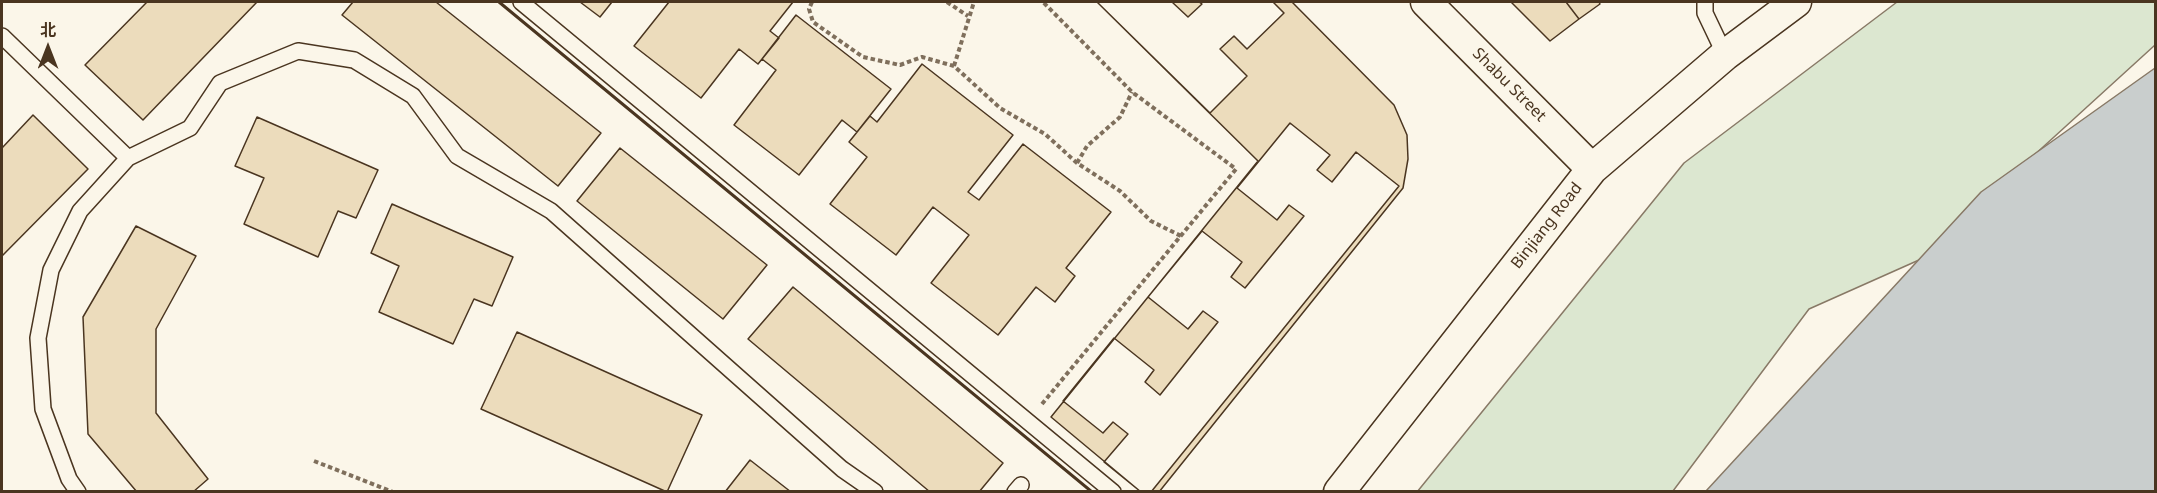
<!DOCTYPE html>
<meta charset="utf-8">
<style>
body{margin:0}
#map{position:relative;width:2157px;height:493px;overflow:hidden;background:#fbf6e9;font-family:"Noto Sans","Noto Sans SC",sans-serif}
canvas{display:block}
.frame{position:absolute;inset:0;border:3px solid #4a3520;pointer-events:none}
.north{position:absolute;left:18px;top:18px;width:60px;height:60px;-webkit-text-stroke:4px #fbf6e9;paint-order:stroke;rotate:0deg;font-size:16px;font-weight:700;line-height:24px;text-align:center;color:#4a3520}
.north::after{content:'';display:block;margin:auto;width:21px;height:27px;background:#4a3520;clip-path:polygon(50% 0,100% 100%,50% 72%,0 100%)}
</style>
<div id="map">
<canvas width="2157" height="493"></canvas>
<div class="frame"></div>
<div class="north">北</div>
</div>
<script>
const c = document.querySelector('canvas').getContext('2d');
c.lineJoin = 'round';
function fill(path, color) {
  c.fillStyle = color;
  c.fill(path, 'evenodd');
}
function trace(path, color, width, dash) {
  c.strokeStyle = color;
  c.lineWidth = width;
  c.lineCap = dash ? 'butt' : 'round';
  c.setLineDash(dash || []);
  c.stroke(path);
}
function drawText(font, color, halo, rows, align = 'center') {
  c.font = font + ' "Noto Sans",sans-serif';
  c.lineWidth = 4.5;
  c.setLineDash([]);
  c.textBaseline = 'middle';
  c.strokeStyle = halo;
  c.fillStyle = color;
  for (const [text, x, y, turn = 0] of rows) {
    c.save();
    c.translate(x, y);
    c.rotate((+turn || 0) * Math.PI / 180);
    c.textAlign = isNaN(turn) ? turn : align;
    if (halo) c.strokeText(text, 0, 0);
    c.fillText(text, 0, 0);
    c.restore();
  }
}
const green = new Path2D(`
 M1897 2H2155V45L1919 260 1809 309 1673 491 1417 492 1684 163Z`);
fill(green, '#dce7d0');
trace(green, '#887966', 1.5);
const water = new Path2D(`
 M2155 68V491H1706L1981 192Z`);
fill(water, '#c9cecd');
trace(water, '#887966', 1.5);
const building = new Path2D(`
 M147 2H257L143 120 85 65Z
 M353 2H436L601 133 558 186 342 15Z
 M580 2H612L600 17Z
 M669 2H793L770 31 779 38 758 64 739 49 701 98 634 46Z
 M1097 2H1292L1394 105 1407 135 1408 159 1403 188 1159 492H1141L1051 417 1258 161Z
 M1097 2H1172L1188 17 1202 4 1199 2H1273L1284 13 1247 49 1234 36 1220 49 1247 76 1210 113Z
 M1511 2H1566L1579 19 1550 41Z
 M1566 2H1599L1600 4 1579 19Z
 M796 15 891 89 857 132 842 120 799 175 734 125 776 70 762 59Z
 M922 64 1013 135 968 192 979 200 1023 144 1111 212 1066 268 1075 276 1055 302 1036 287 998 335 931 283 969 235 933 207 896 255 830 204 867 157 849 142 870 116 877 122Z
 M33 115 88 169 2 256V148Z
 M257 117 378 170 356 218 338 211 318 257 244 224 264 178 235 166Z
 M1290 123 1330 155 1317 170 1332 182 1356 152 1399 186 1151 492H1141L1104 462 1128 434 1113 422 1103 433 1063 401 1114 338 1154 370 1145 382 1160 395 1218 322 1203 311 1188 329 1148 297 1202 231 1242 262 1231 277 1245 288 1304 216 1289 205 1277 220 1237 188Z
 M620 148 767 265 723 319 577 201Z
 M392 204 513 257 492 306 474 299 453 344 379 312 399 266 371 253Z
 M136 226 196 256 156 329V413L208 479 193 492H137L88 434 83 317Z
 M793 287 1003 463 979 492H930L748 339Z
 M517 332 702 415 667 492 481 409Z
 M750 460 791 492H725Z`);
fill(building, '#ecdcbc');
trace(building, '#4a3520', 1.5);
const lane = new Path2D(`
 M521 2 1113 492
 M1705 2V13L1725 55
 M2 36 128 158
 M78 492 69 479 43 409 38 338 51 270 80 211 128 158 190 128 220 83 298 51 354 60 413 96 457 156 551 211 842 469 875 492
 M1015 492 1021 485`);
const street = new Path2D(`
 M1426 2 1592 169
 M1339 492 1592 169 1725 55 1796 2`);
trace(lane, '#4a3520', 18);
trace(street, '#4a3520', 33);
trace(new Path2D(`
 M812 2 809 9 813 22 863 57 900 65 922 57 954 66 1000 108 1045 134 1077 163 1120 191 1151 221 1181 236
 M947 2 968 16
 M954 66 974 2
 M1077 163 1087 146 1120 117 1132 92
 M1042 404 1236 169 1132 92 1043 2
 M314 461 393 492`), '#7f6f5c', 4, [4.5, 3]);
trace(lane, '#fbf6e9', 15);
trace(street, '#fbf6e9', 30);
trace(new Path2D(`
 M499 2 1092 492`), '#4a3520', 3);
drawText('16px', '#4a3520', '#fbf6e9', [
 ["Shabu Street",1509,85,45],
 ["Binjiang Road",1547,226,-52]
]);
</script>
